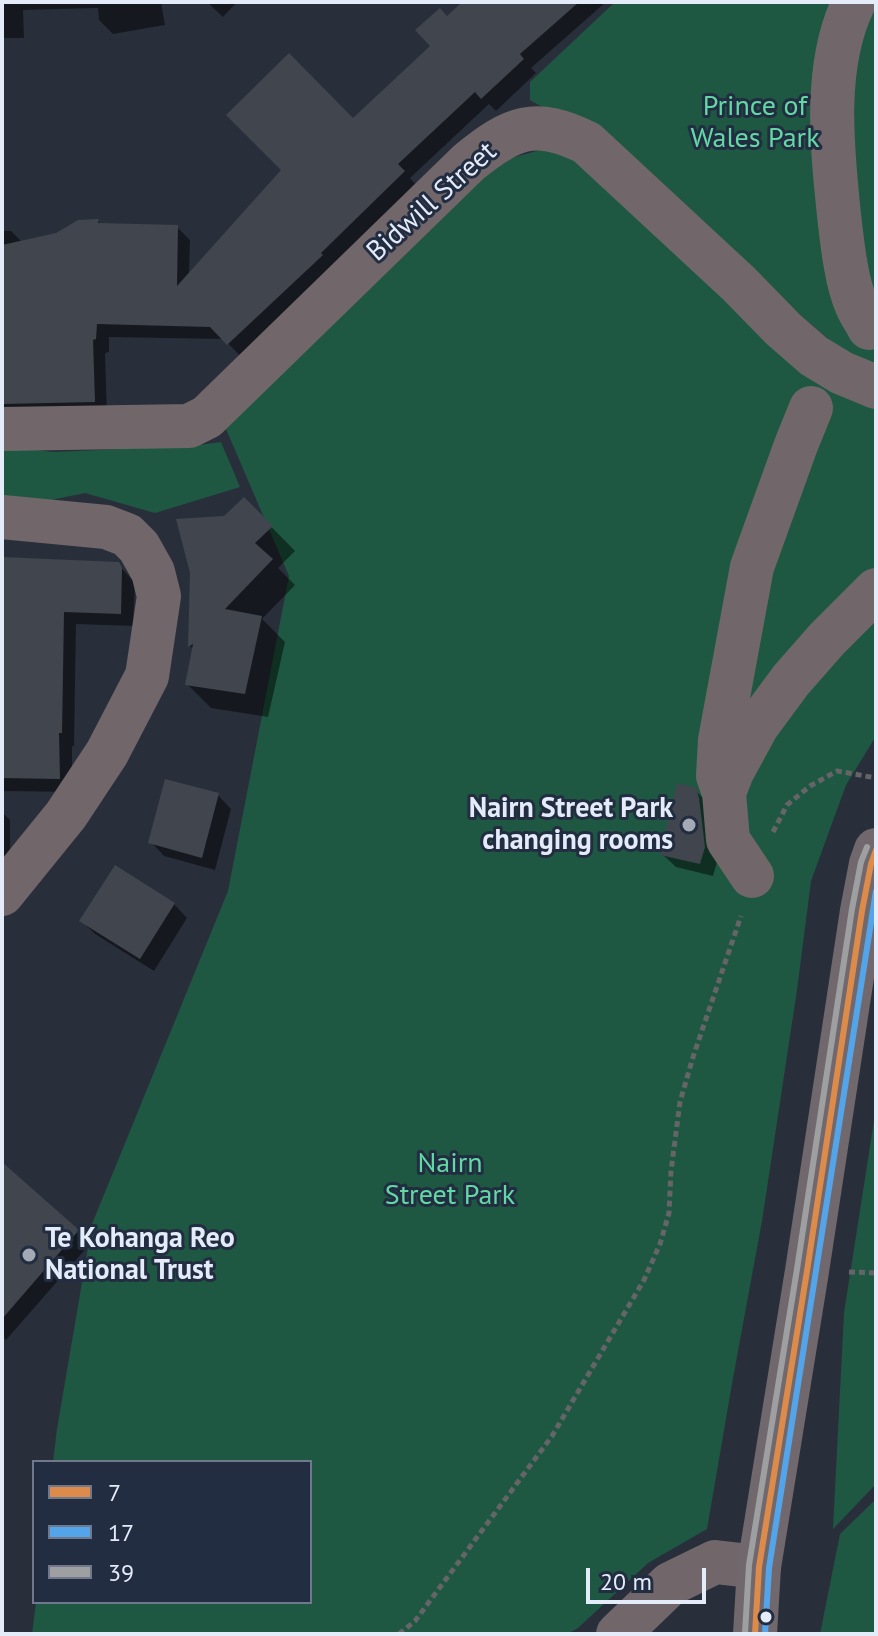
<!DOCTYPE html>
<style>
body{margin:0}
#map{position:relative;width:878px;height:1636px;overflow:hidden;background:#292f3a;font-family:"PT Sans",sans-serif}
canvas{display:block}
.frame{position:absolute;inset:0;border:4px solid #e4ecf9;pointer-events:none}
.legend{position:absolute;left:32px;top:1460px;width:280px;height:144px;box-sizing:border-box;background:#222d41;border:2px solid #70798b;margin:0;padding:10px 14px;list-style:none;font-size:24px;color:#e4ecf9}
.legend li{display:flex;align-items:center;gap:16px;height:40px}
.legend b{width:40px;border:2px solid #70798b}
.scale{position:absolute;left:586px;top:1568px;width:120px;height:36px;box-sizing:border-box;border:4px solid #e4ecf9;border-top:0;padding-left:10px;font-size:24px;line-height:28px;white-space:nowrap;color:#e4ecf9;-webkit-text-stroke:6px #222d41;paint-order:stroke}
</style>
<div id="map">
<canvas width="878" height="1636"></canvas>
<div class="frame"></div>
<ul class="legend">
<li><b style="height:10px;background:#dd8b4a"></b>7</li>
<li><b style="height:10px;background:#54a4ea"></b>17</li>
<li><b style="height:10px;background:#9e9fa1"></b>39</li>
</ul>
<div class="scale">20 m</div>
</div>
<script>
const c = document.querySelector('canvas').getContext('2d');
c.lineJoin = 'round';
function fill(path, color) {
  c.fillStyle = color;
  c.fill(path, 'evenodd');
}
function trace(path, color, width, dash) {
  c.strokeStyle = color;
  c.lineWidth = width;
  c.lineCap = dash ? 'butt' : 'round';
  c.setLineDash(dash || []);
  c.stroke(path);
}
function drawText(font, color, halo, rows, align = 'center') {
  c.font = font + ' "PT Sans",sans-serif';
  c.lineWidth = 6;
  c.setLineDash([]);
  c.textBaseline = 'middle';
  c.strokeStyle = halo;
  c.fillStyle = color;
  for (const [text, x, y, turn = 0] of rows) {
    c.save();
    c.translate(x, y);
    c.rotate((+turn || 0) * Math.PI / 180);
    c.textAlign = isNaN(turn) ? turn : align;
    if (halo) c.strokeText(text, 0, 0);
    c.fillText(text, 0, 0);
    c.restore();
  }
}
fill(new Path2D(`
 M615 2H876V370L856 363 594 137 530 100V82Z
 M540 150 584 153 876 395V736L846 785 811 881 797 990 762 1221 733 1378 707 1529 648 1563 578 1628 567 1634H32L36 1602H310V1462H53L57 1429 92 1224 228 891 289 576 226 429 452 199 508 159Z
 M221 442 240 487 155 513 85 493 51 500 2 497V446L53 452 191 446Z
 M876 1108V1484L833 1529 844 1313Z
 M876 1499V1634H820L840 1534Z`), '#1f5842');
fill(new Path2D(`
 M2 2H161L165 25 113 34 99 20 98 8 23 10 24 38H2Z
 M207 2H237L223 17Z
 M465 2H606L531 68 536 73 496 111 489 104 410 178 416 185 241 357 224 339 109 337V352L105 353 107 415 2 418V231H11L23 243 57 235 98 221 102 225 177 227 190 240 189 275 433 46 447 18Z
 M244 499 295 551 278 568 295 585 262 619 285 642 268 717 211 708 187 684 194 650 190 646 192 573 224 518Z
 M2 559 118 564 135 583 133 626 76 624 74 746H72V792L2 791Z
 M695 790 709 804 717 862 713 876 676 867 662 854Z
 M218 795 231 809 215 870 164 856 151 842Z
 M2 812 10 820V857H2Z
 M174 904 187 918 154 971 95 934 82 921Z
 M2 1165 90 1244 6 1340 2 1336Z`), '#0007');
fill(new Path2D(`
 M462 2H579L520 54 524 59 481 99 475 92 398 164 405 171 321 253 323 255 227 345 210 327 97 324 96 339 93 340 95 402 2 404V245L56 233 78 220 99 219 98 223 178 225 177 286 281 170 226 115 289 53 353 118 430 46 415 30 440 8 447 16Z
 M244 497 273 526 255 543 273 559 225 609 262 616 245 694 185 685 193 644 188 647 190 573 176 519 224 516Z
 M2 557 119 562 122 568 121 614 64 612 62 733H59L60 779 2 778Z
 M165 779 219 793 202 858 148 843Z
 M677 783 696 788 699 798 705 847 700 864 660 855Z
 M115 865 175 903 140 959 79 921Z
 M2 1162 79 1230 2 1319Z`), '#40454e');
trace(new Path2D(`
 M773 832 787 805 810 786 837 771 876 778
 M849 1272 876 1273
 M399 1634 415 1621 552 1436 644 1280 660 1244 669 1213 671 1171 680 1102 693 1057 741 916`), '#656468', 5, [6, 4]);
trace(new Path2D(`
 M854 2C823 65 832 147 839 215 842 241 846 282 857 306 860 313 865 320 869 328
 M2 429 189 426 207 417 469 162C512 127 535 117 587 143L739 284 783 329 814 356 842 373 876 387
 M2 517 106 527 127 535 139 547 153 572 159 596 147 676 107 753 66 815 2 894
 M724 793 718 776 720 740 752 567 796 445 811 408
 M752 876 728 840 724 793 732 772 757 726 791 680 827 639 876 590
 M618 1634 670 1584 715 1562 759 1567`), '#71676a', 44);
trace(new Path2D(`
 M755 1634 759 1567 807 1271 862 911 871 864 876 850`), '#70686d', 44);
trace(new Path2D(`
 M755 1634 759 1567 807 1271 862 911 871 864 876 850`), '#dd8b4a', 6);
trace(new Path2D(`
 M765 1634 769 1568 876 891`), '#54a4ea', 6);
trace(new Path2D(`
 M745 1633 749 1565 797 1269 852 909 861 862 867 847`), '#9e9fa1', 6);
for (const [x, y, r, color] of [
 [689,825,8,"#a3aab6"],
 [29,1255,8,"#a3aab6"],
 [766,1617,7,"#e4ecf9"]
]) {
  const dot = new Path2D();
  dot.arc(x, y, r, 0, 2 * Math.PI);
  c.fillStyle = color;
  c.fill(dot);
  trace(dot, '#222d41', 3);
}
drawText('28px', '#62d8a5', '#222d41', [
 ["Prince of",755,107],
 ["Wales Park",755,139],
 ["Nairn",450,1164],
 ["Street Park",450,1196]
]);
drawText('28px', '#e4ecf9', '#222d41', [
 ["Bidwill Street",432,202,-42]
]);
drawText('bold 28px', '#e4ecf9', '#222d41', [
 ["Nairn Street Park",673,809],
 ["changing rooms",673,841],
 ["Te Kohanga Reo",45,1239,"left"],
 ["National Trust",45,1271,"left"]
], 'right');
</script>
